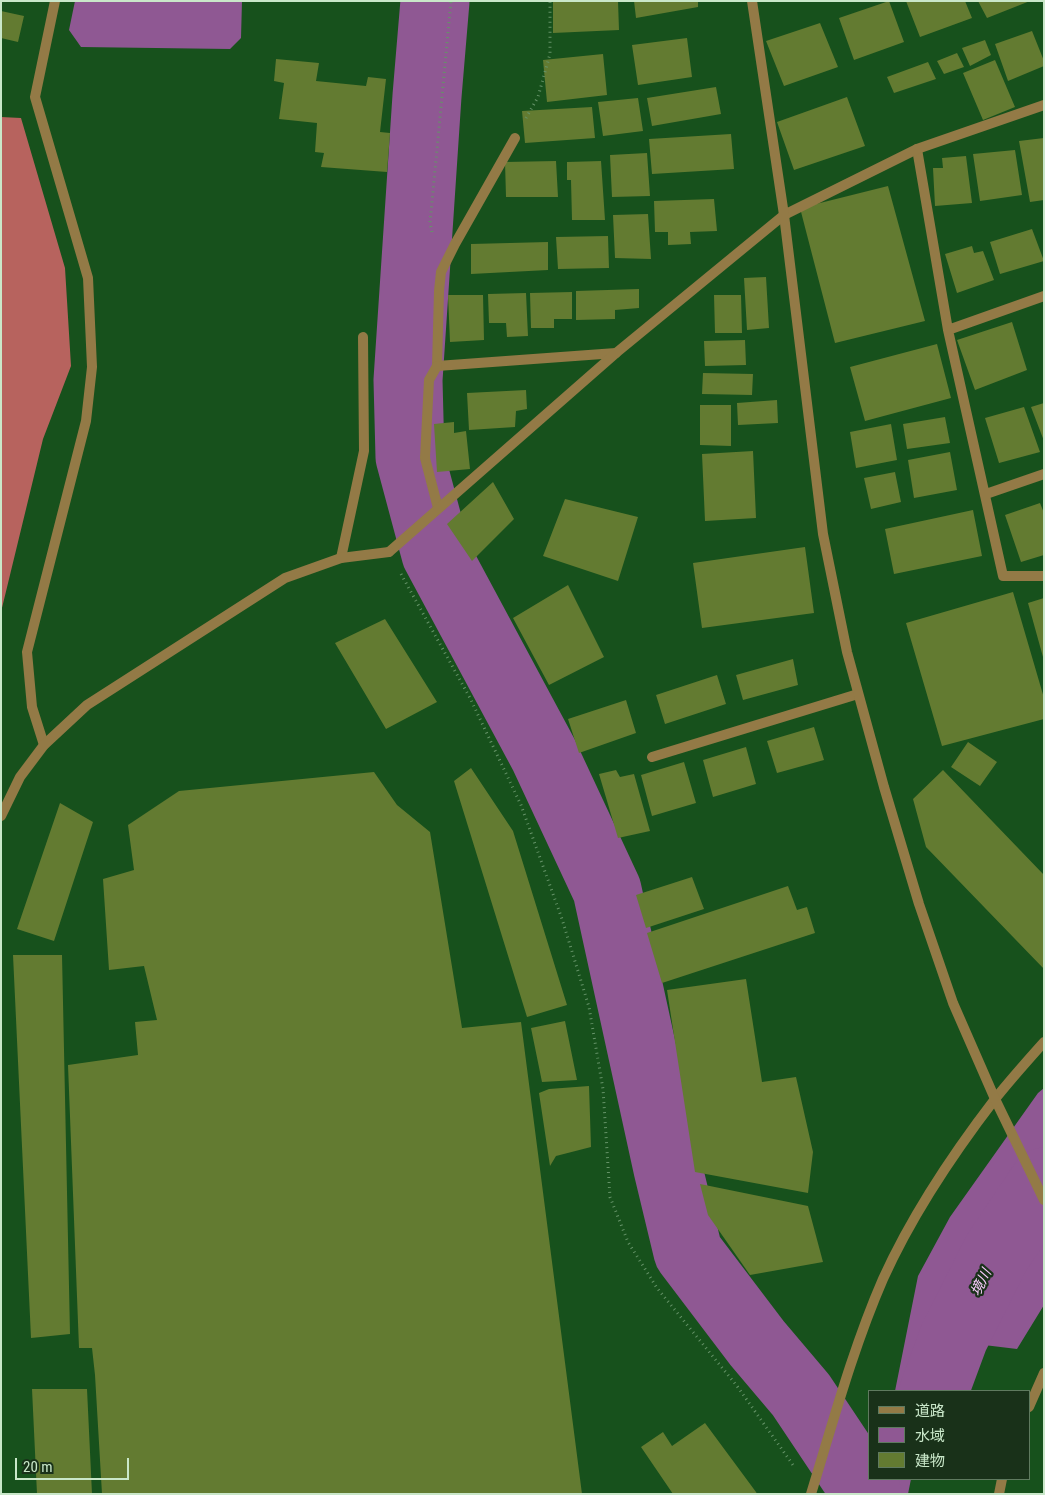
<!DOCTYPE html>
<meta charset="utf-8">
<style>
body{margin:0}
#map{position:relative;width:1045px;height:1495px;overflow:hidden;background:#17511c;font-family:"Roboto Condensed","Noto Sans JP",sans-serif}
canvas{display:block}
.frame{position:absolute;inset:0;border:2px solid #c9e7c9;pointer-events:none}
.legend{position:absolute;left:868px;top:1390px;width:162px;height:90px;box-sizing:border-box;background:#193119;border:1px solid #5f7a5f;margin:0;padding:6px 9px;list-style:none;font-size:15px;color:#c9e7c9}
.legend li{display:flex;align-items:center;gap:10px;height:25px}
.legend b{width:25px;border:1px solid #5f7a5f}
.scale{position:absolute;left:15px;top:1458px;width:114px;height:22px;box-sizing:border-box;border:2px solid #c9e7c9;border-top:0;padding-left:6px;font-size:15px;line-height:18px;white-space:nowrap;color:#c9e7c9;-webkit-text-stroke:4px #193119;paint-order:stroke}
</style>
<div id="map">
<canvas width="1045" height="1495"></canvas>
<div class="frame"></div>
<ul class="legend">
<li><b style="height:6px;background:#937a46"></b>道路</li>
<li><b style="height:14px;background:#8f5893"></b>水域</li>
<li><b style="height:14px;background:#637b31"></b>建物</li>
</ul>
<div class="scale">20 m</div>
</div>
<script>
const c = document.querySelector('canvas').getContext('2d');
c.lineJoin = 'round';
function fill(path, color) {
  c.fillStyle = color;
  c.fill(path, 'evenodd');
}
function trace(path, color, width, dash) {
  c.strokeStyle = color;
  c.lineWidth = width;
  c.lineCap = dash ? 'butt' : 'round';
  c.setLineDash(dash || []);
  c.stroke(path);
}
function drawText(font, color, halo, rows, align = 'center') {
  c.font = font + ' "Roboto Condensed","Noto Sans JP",sans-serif';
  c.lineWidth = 4.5;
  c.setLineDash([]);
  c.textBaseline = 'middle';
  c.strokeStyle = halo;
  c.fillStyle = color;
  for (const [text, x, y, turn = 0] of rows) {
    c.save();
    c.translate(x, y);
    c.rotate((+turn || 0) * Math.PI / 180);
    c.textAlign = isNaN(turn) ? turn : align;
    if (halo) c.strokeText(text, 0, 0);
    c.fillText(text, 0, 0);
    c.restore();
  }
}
fill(new Path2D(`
 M1 117 21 118 65 268 71 366 43 439 1 612Z`), '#b7635e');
fill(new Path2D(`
 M75 1H242L241 38 230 49 81 47 69 30Z
 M1044 1088V1305L1017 1349 984 1345 935 1355 928 1391H895L918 1276 950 1217 1038 1093Z
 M875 1479H911L908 1494H871Z`), '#8f5893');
trace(new Path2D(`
 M435 1 427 96 408 380 410 457 436 554 544 755 607 890 668 1169 688 1252 757 1343 801 1395 867 1494
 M934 1391 954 1337 997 1252 1044 1182`), '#8f5893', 69);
fill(new Path2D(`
 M553 1H618L619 30 553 33Z
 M634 1H698V7L636 18Z
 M889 1 904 42 854 60 839 18Z
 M906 1H965L972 18 920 37Z
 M978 1H1030L987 18Z
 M1 11 24 16 18 42 1 38Z
 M820 23 838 67 784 86 766 41Z
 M1032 31 1044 61V66L1008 81 995 44Z
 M687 38 692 77 638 85 632 45Z
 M985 40 991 55 970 66 962 48Z
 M957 53 964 67 944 74 937 61Z
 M603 54 607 95 547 102 543 60Z
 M276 59 319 63 316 81 366 86 368 77 386 79 380 132 390 133 387 172 321 167 324 153 315 152 317 123 279 119 284 83 274 81Z
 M995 60 1015 107 983 120 963 73Z
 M928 62 936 79 894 93 887 77Z
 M716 87 721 114 652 126 647 98Z
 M847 97 865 146 794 170 777 122Z
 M638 98 643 131 603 136 598 102Z
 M592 107 595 138 525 143 522 111Z
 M731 134 734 169 652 174 649 139Z
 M1044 138V200L1030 202 1019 141Z
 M1015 150 1022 195 980 201 973 154Z
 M647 153 650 196 612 197 610 155Z
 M966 156 972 203 935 206 933 168H943L942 158Z
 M556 161 558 197H506L505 162Z
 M601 161 605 220H572L571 180H567V162Z
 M888 186 925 321 835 343 800 208Z
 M714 199 717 231 690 232 691 244 668 245V232H655L654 201Z
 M648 214 651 259 615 258 613 215Z
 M1032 229 1044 261 1000 274 990 242Z
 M608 236 609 268 558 269 556 237Z
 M548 242V270L471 274V244Z
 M972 246 974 253 983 251 994 280 957 293 945 254Z
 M766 277 769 328 747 330 744 278Z
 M639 289V308L615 310V319L576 320V291Z
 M572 292V319H554V328H531L530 293Z
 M526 293 528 336 507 337 506 323H489L488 294Z
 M448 295H483L484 340 450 342Z
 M714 295H741L742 333H715Z
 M1012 322 1027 370 975 390 957 340Z
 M745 340 746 365 705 366 704 341Z
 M937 344 951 398 865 421 850 367Z
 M703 373 753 374 752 395 702 394Z
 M526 390 527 409 516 411 515 427 469 430 467 393Z
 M777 400 778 423 738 425 737 403Z
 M1044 403V441L1031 407Z
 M700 405H731V446L700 445Z
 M1024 407 1040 452 999 463 985 418Z
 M945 417 950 443 907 449 903 424Z
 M454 422V433L466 431 470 469 437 472 434 424Z
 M891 424 897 460 856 468 850 432Z
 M753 451 756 518 705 521 702 454Z
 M950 452 957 490 914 498 908 460Z
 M895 472 901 502 871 509 864 478Z
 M493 482 514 519 472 561 447 524Z
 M565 499 638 517 618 581 543 556Z
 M1040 503 1044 513V555L1021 562 1005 515Z
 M973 510 982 556 894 574 885 529Z
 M805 547 814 613 702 628 693 563Z
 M568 585 604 657 549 685 513 618Z
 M1013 592 1044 698V719L942 746 906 623Z
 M1044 598V656L1043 657 1028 603Z
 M385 619 437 702 386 729 335 643Z
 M793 659 798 685 743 700 736 675Z
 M717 675 726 704 665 724 656 695Z
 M626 700 636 733 579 753 568 719Z
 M814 727 824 760 777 773 767 741Z
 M968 742 997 762 980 786 951 767Z
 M746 747 756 784 713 797 703 760Z
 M684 762 696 803 652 816 641 775Z
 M471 768 513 831 567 1005 527 1017 454 781Z
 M616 770 620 777 634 774 650 831 618 838 599 774Z
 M943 770 1044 875V969L926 847 913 799Z
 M374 772 397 805 430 832 462 1028 521 1022 582 1494H102L95 1375 92 1348H79L68 1065 138 1055 135 1022 157 1020 144 966 109 970 103 879 134 870 128 825 179 791Z
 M60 803 93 822 54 941 17 929Z
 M692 877 704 909 646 928 636 895Z
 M788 886 797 910 807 907 815 933 662 983 647 933Z
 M13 955H62L70 1334 31 1338Z
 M746 979 762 1082 796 1077 813 1152 808 1193 695 1172 667 990Z
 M565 1021 577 1080 542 1082 531 1028Z
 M589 1086 591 1147 556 1156 550 1166 539 1093 549 1089Z
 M700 1184 808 1206 823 1262 750 1275 708 1215Z
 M32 1389H87L92 1494H37Z
 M705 1423 756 1492 757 1494H673L641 1447 663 1432 672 1446Z`), '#637b31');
trace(new Path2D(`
 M526 118 538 97 550 54V1
 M432 232 430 223 451 1
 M401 574 470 698 521 805 562 919 589 1007 603 1089 610 1197 628 1242 657 1288 737 1386 793 1465`), '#659368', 3, [1, 4]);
trace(new Path2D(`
 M515 138 455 244 441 272 439 291 437 366 616 353
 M917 149 948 330 1003 576H1044
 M948 330 1044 296
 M986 494 1044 474
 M652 757 858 694`), '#937a46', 10);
trace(new Path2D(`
 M437 366 429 380 425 458 438 508`), '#937a46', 10);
trace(new Path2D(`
 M389 552 616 353 784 215 917 149 1044 105
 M341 558 364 451 363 337
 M44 745 32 707 27 652 86 421 92 367 88 278 35 97 55 1
 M1029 1407 1044 1373
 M811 1494C833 1422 853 1348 883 1279 912 1215 952 1155 995 1099 1010 1080 1027 1061 1044 1042
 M999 1494 1002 1479`), '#937a46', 10);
trace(new Path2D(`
 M752 1 784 215 823 534 847 652 884 787 919 904 953 1003 995 1099 1044 1200
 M1 816 20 777 44 745 87 705 285 578 341 558 389 552`), '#937a46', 10);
drawText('italic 14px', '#fccdff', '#193119', [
 ["境川",982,1283,-63]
]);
</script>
